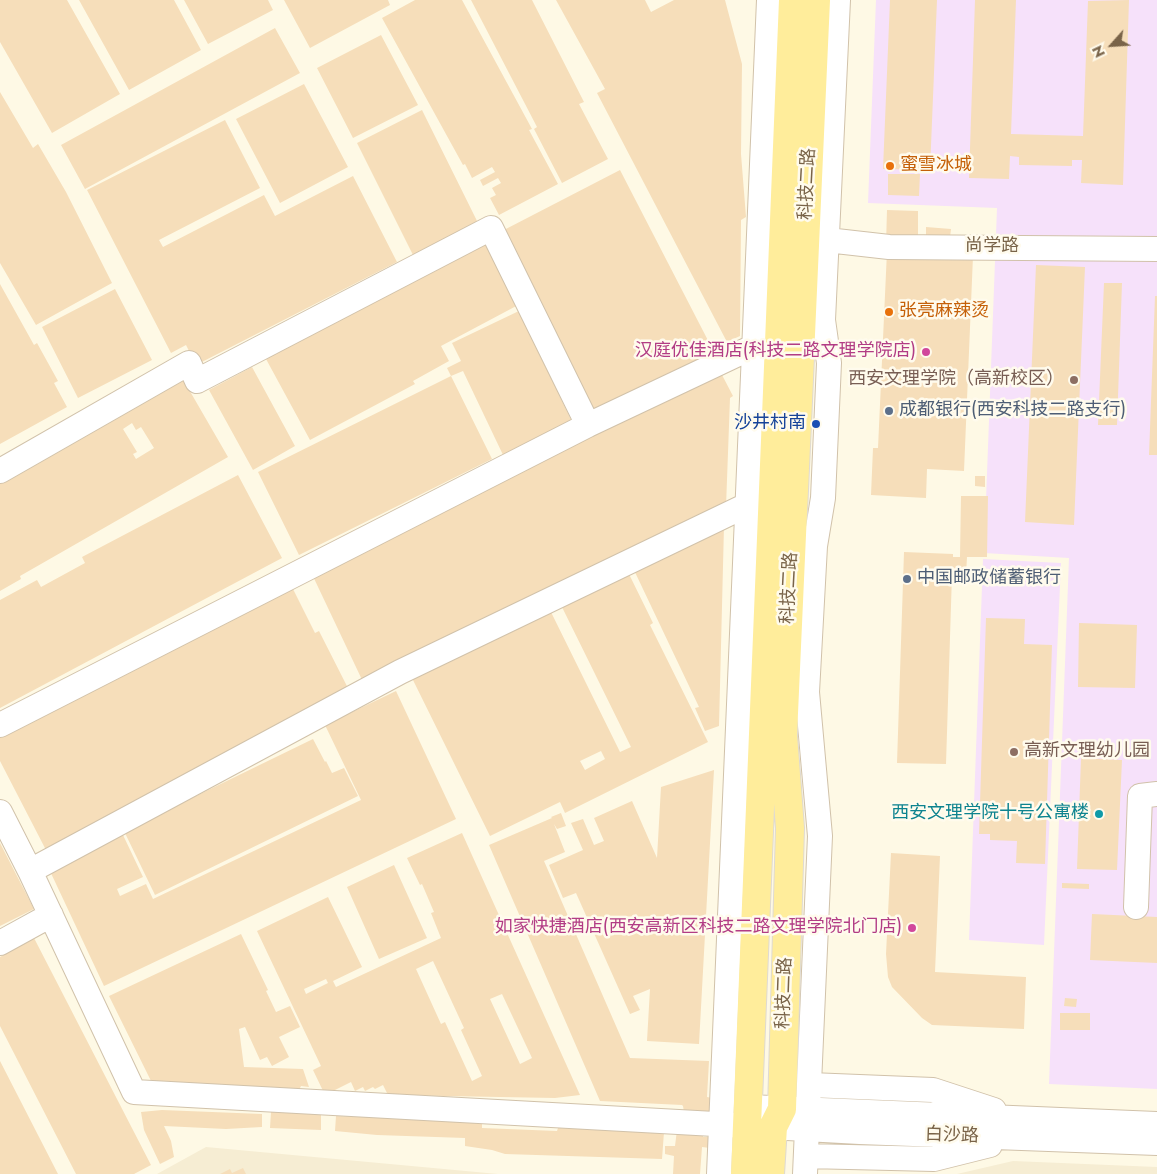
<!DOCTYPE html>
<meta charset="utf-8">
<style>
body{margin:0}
#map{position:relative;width:1157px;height:1174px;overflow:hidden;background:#fef9e5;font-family:Jost,sans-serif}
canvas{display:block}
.north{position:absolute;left:1087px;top:20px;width:50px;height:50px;-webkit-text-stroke:4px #fffbed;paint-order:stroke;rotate:244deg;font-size:14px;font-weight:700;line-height:20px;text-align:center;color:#796348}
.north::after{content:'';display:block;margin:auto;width:18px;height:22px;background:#796348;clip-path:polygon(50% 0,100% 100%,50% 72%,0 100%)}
</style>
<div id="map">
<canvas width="1157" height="1174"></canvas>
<div class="north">N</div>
</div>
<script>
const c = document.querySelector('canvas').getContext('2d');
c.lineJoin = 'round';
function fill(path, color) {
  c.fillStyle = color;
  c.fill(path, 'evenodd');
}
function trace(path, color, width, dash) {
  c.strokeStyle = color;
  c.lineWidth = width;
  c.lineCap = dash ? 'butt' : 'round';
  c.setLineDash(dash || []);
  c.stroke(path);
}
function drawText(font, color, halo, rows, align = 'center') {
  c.font = font + ' Jost,"Noto Sans SC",sans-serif';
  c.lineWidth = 5;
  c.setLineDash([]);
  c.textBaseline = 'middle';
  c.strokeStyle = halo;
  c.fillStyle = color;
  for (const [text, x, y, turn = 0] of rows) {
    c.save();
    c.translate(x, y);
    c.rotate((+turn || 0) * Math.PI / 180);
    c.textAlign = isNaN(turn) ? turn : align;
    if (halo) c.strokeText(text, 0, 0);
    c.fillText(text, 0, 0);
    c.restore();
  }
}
fill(new Path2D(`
 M206 1147 498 1174H157Z
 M1013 1161 1157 1167V1174H957Z`), '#f6edd3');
fill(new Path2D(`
 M876 0H1157V1089L1049 1084 1069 558 984 553 997 208 868 203Z
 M983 559 1061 563 1044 945 969 940Z`), '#f6e1fa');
fill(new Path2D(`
 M0 0H67L120 94 52 133 0 42Z
 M79 0H174L201 50 129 90Z
 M184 0H268L273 10 208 44Z
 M284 0H388L390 5 310 48Z
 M415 0H462L532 129 529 130 558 184 499 215 490 198 496 195 492 188 501 183 498 178 483 186 480 180 495 172 492 167 472 178 465 164 463 165 382 18Z
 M471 0H532L584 102 579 104 608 159 562 183 534 129 537 127Z
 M556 0H645L651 12 674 0H725L742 64 741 154 746 217 741 220 740 336 727 342 597 93 605 89Z
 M890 0H937L930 170 883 169Z
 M975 0H1016L1011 134 1083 136 1088 1 1129 0 1123 185 1081 183 1082 160H1072V166L1019 165V157L1010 156 1009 179 969 178Z
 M275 28 300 73 85 189 61 145Z
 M381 35 418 105 353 138 317 68Z
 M304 84 348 167 280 203 236 119Z
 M0 92 33 148 38 144 66 192 112 283 36 325 0 263Z
 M422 110 480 227 415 259 357 143Z
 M225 120 260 188 159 240 163 247 264 195 275 216 353 176 397 262 196 365 186 345 171 353 87 190Z
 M620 170 715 354 596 415 502 231Z
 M888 174H920L919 196 888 195Z
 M887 210 918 211V246L886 245Z
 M926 227 951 229 950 237 926 236Z
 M486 241 520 304 441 346 449 361 413 381 415 384 310 440 266 359Z
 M887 251 973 256 964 471 927 469 926 498 871 495 873 448H878Z
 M1036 265 1085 267 1074 525 1025 522Z
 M1104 283H1122L1117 425H1098Z
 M0 284 34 345 37 343 58 381 54 383 67 407 0 444Z
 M115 289 152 360 78 398 42 327Z
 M1155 296H1157V455H1149Z
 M521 310 528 329 573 424 504 457 463 371 451 376 447 368 461 361 452 343Z
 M252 367 295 446 253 470 209 390Z
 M721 373 733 396 730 398 726 507 364 684 310 570Z
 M180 374 228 457 20 576 21 579 0 591V477ZM132 423 136 430 141 427 154 448 136 459 133 454 137 452 123 429Z
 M451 376 492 459 299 555 258 472Z
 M238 475 282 558 0 708V600L37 580 41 587 85 563 82 557Z
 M975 476H985V487L975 486Z
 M961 496H988L987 557H967L966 575 952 574 946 764 897 763 904 552 953 554V557H960Z
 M724 526 719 726 705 731 695 708 699 707 633 568Z
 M627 570 653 623 650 625 708 742 565 813 560 802 490 836 411 676 549 608 620 752 631 747 560 603ZM601 751 605 759 585 770 580 761Z
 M290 583 315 633 319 631 352 696 47 852 0 761V732Z
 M986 618 1025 619 1024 644 1052 645 1045 864 1016 863 1017 841 990 840V834H979Z
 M1079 623 1137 625 1135 688 1078 687Z
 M396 691 456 819 104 986 49 869 123 835 143 877 117 889 120 896 146 884 153 899 361 800 325 725Z
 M313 739 325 762 326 761 332 773 344 768 358 796 155 895 124 831Z
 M1081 758 1122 760 1117 870 1077 869Z
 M714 770 699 1044 647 1041 650 989 633 996 640 1010 630 1014 576 893 563 898 549 865 583 850 571 823 583 819 594 845 604 841 594 818 632 801 657 858 661 787Z
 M561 813 566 826 557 829 554 824 565 852 544 861 630 1058 709 1061 707 1097 712 1098 711 1112H684L683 1106 682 1105 600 1101 489 845 552 818 551 817Z
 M462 833 580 1095 555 1098 390 1095H388L383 1085 375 1089 373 1087 365 1091 363 1087 355 1091 351 1082 325 1095 313 1070 321 1066 257 931 328 897 362 967 333 981 336 987 441 938 431 913 434 912 422 884 420 885 407 858ZM433 961 464 1028 461 1030 482 1076 472 1081 445 1022 441 1024 416 969ZM326 979 328 983 306 994 304 989ZM502 994 532 1058 520 1064 490 999Z
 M0 843 34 909 0 926Z
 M891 853 940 856 935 972 1026 977 1024 1029 932 1025 922 1018 892 987 888 977 886 954Z
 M394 865 427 938 379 959 347 887Z
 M1062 883 1089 884V889L1062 888Z
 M1092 914 1157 917V963L1090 960Z
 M241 934 268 990 266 991 276 1012 290 1006 300 1027 279 1037 289 1057 272 1066 267 1057 260 1060 245 1027 239 1029 244 1067 303 1069 309 1087 301 1086 299 1090 153 1085 109 996Z
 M34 938 151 1165 134 1174H76L0 1026V957Z
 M1065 998 1077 999 1076 1007 1064 1006Z
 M1060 1013H1090V1030H1060Z
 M0 1061 58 1174H0Z
 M162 1110 262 1114V1127L226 1129 164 1126 171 1141 174 1157 160 1164 144 1130 141 1112Z
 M271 1112 321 1114V1130L270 1128Z
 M336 1116 482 1121V1128L557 1131 558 1128 664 1132 662 1159 505 1154 492 1150 465 1146V1138L377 1135 335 1131Z
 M677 1130 703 1134V1137H711L710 1148 702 1147 700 1174H673L674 1156 665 1154V1146H675Z
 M243 1168 246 1174H220L230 1169 232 1173Z`), '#f6deba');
const minor = new Path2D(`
 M827 240 889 247 1157 249
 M0 471 189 363 197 381 491 228 588 425
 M0 725 588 425 755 346
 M0 812 30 871 134 1092 860 1132 1157 1143
 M30 871 400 672 747 505
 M1136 907 1140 796 1157 794
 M0 943 51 915
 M810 1085 933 1090 994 1110
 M748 1107 1157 1124
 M806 1156 934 1159 990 1145
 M719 1174 769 0
 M805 1174 820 836 807 692 815 546 823 498 829 363 823 320 838 0`);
const major = new Path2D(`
 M745 1174 793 0
 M770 1174 773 1127 782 1109 790 828 783 735 816 0`);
trace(minor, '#d1c2aa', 26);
trace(major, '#dfdad3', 30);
trace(minor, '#fff', 24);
trace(major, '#ffed9b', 28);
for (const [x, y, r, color] of [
 [890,166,5,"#e8710a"],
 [889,312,5,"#e8710a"],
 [926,352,5,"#d1479c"],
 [1074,380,5,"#8d6e63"],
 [889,411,5,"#5c6f8a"],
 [816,424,5,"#1a4fb4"],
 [907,579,5,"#5c6f8a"],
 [1014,752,5,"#8d6e63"],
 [1099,814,5,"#0f9aa8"],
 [912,928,5,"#d1479c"]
]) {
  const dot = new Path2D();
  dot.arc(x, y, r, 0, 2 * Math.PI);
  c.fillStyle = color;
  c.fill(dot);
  trace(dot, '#fffbed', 2);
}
drawText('18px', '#c56008', '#fffbed', [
 ["蜜雪冰城",900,166],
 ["张亮麻辣烫",899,312]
], 'left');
drawText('18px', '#796348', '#fffbed', [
 ["科技二路",808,184,-87],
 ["尚学路",992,247],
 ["科技二路",790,588,-87],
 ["科技二路",785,993,-88],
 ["白沙路",952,1136,2]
]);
drawText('18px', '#b23c85', '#fffbed', [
 ["汉庭优佳酒店(科技二路文理学院店)",916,352],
 ["如家快捷酒店(西安高新区科技二路文理学院北门店)",902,928]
], 'right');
drawText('18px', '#785e54', '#fffbed', [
 ["西安文理学院（高新校区）",1064,380],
 ["高新文理幼儿园",1024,752,"left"]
], 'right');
drawText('18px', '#4e5e75', '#fffbed', [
 ["成都银行(西安科技二路支行)",899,411],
 ["中国邮政储蓄银行",917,579]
], 'left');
drawText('18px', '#164399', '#fffbed', [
 ["沙井村南",806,424]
], 'right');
drawText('18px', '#0d838f', '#fffbed', [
 ["西安文理学院十号公寓楼",1089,814]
], 'right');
</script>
